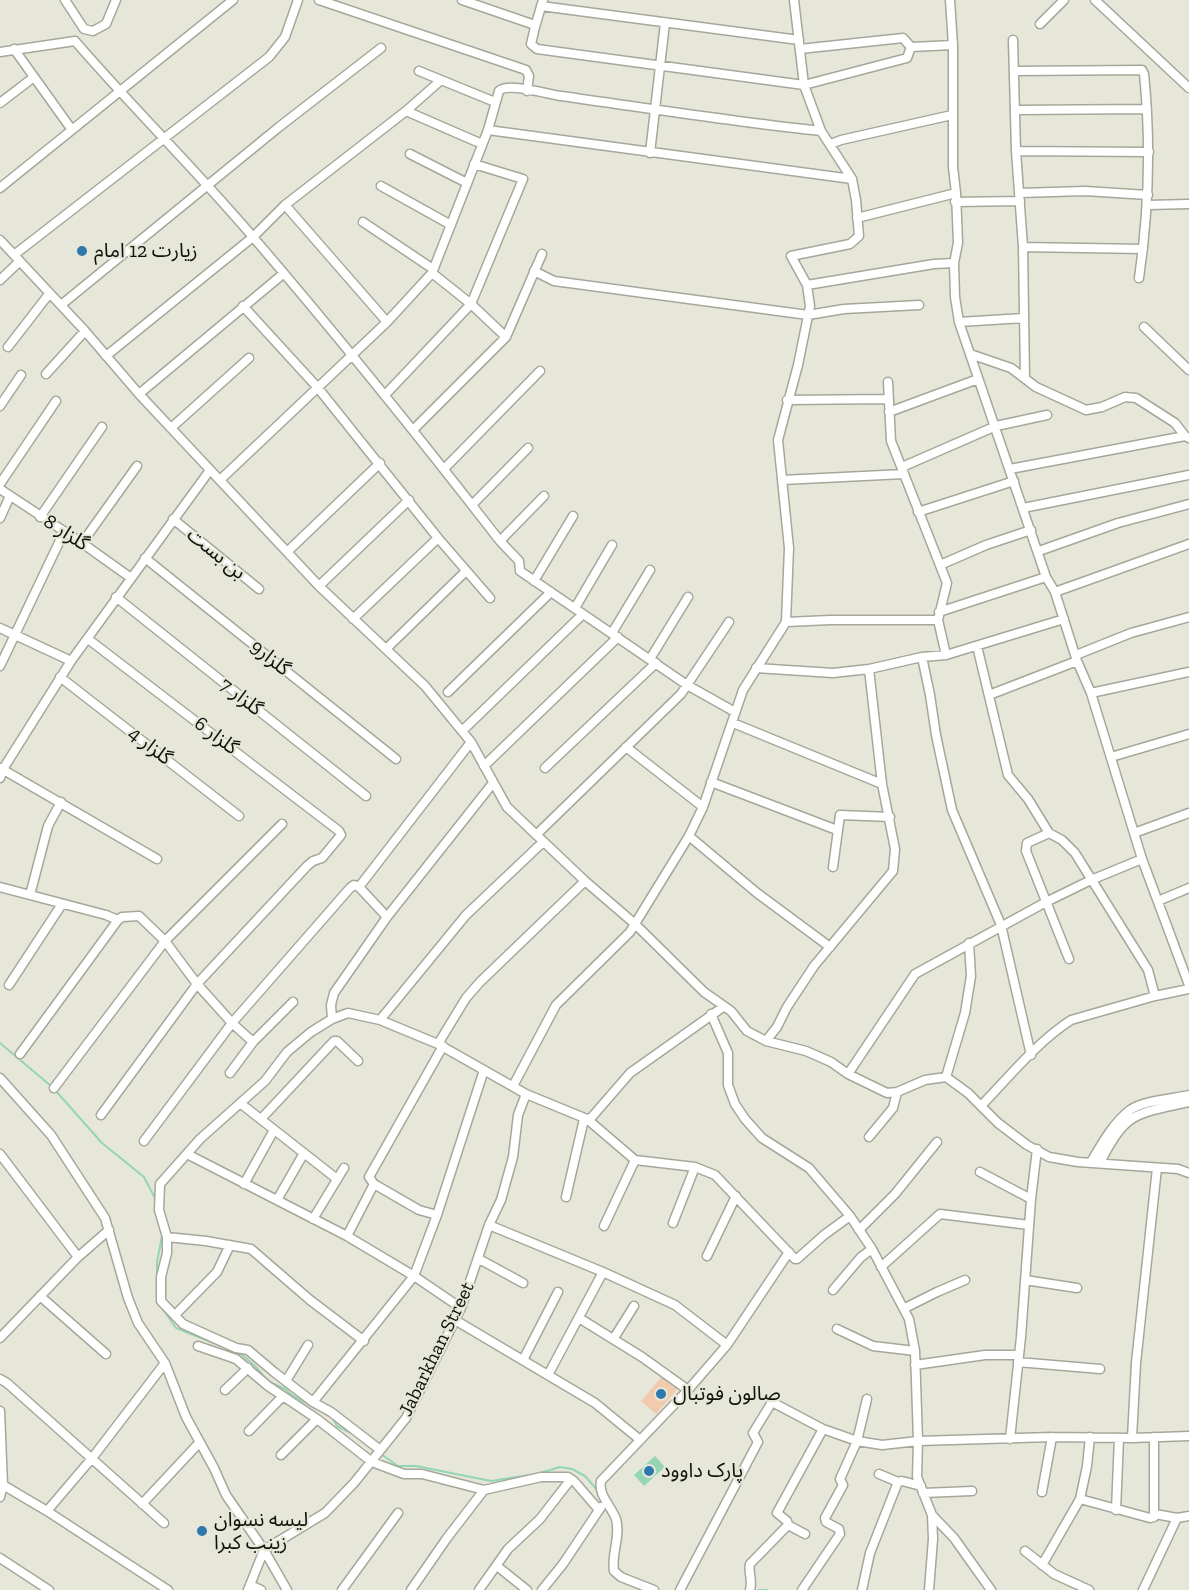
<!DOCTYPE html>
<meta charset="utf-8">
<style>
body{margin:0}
canvas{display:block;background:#e6e7d9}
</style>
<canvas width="1189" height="1590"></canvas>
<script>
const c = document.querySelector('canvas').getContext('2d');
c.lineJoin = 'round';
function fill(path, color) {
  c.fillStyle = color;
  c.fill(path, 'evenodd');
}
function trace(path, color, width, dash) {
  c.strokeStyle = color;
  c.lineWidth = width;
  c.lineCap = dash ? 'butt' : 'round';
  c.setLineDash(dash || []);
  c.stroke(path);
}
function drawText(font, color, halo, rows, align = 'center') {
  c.font = font + ' "Zilla Slab","Noto Sans Arabic",serif';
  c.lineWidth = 4.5;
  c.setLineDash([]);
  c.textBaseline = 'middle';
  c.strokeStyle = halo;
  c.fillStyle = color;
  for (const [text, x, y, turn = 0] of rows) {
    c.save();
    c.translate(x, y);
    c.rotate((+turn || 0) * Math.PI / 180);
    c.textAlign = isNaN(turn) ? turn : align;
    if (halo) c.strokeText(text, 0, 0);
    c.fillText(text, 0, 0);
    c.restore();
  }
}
fill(new Path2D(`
 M665 1373 680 1386 656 1414 641 1401Z`), '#f2caae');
fill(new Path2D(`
 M655 1456 665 1467 644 1486 634 1475Z`), '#94d5b6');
trace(new Path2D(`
 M0 1043 51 1086
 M55 1090 102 1143 144 1177 156 1200
 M157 1298V1262L162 1236 160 1226
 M162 1308 176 1328 241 1354 254 1365 268 1381 285 1389 292 1395 316 1409
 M332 1417 337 1426 355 1435
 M381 1454 398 1466H416L491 1481 536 1474 560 1467 572 1469 585 1476 599 1492
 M610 1562 613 1535
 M758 1590H767`), '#94d5b6', 2);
const minor = new Path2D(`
 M65 0 84 29 93 31 106 24 116 0
 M319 0 526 70 529 76 527 91
 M462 0 532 24 535 27 531 44 537 49 804 85 907 58 911 47
 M950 0 953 45V167L956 193 958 243 954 263 955 297 959 322 1046 577 1055 592 1077 661 1091 693 1142 859 1189 985
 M1095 0 1189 88
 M541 6 799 40
 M1040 24 1064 0
 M535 27 543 0
 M1013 40 1016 151 1023 247 1025 378
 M14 49 72 130
 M800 49 903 38 911 47 953 45
 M0 52 75 41C133 108 196 170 253 237 338 336 420 438 500 541L519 561 520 571 687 685 735 712
 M419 71 495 102
 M1014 71 1142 70 1144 74C1151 143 1149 210 1139 278
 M0 103 34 77
 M1016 110 1147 109
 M406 111 482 144
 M488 130 852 179
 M831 144 841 140 952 115
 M1016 151 1149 152
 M650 153 665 23
 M410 154 467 183
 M381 186 451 225
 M0 188 233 0
 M1020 193 1085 191 1148 195
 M955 202 1020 201
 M285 205 387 322
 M1148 205 1189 204
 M857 218 956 193
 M363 222 433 269
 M0 240 85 331 139 394 319 586 425 686 471 742 507 807 585 881 635 924 704 992 731 1011 747 1031 766 1041 806 1051 831 1062 848 1074 887 1093 897 1092 925 1080 946 1077 968 1093 998 1123 1027 1145 1049 1157 1078 1162 1178 1169 1189 1173
 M1023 247 1143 249
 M14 255 269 57 285 37 298 0
 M534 271 554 281 808 315 844 309 919 305
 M432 273 471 304 506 337
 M0 280 19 262
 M807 285 934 264 954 263
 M61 305 279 127 381 48
 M243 306 318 388 438 538 490 598
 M959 322 1024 318
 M1144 327 1189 370
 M8 347 49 294
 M970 354 1011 368 1036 387 1086 410 1102 407 1125 397 1136 398 1175 423 1185 436 1189 438
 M106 356 253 237 285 205 406 111 440 81
 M46 374 85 331
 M888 382 891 441 947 583 938 620 946 655
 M139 394 283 274
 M385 395 471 304 523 179 474 164
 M787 400 889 399
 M0 406 21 375
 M889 412 978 379
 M171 428 249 358
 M413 430 506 337 542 254
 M902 467 996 426 1047 415
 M444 469 540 371
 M1010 469 1185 436
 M220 480 387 322 432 273 488 130 499 91C507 82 547 94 561 96 647 108 734 122 821 131
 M782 480 904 474
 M0 484 56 401
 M0 489 82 543 131 578
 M472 505 528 448
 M1023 508 1189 475
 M918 512 1014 481
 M40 517 102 427
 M0 518 10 496
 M173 519 259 589
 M500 541 544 496
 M82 543 137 466
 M1039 551 1118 523 1189 504
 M287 552 380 463
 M145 558 396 759
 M940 565 986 545 1031 530
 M534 581 573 516
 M319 586 409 500
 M1055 592 1189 544
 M116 597 366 796
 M575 608 612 545
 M939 612 1046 577
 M353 619 438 538
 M786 622 830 620H938
 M0 628 71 661
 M612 633 650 570
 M88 639 339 831 341 835 322 858 313 861 307 866 197 984 101 1115
 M977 646 1008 775 1028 799 1049 833 1062 840 1075 853 1148 970 1155 996
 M386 649 466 571
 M1076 655 1131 633 1189 617
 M922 657 930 695 936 735 952 810 1001 925 1031 1055
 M650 659 688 597
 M0 666 64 532
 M756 668 833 673 869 669 922 657 946 655 1064 619
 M60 677 239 816
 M448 692 551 592
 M1091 693 1189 672
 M989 695 1077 661
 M733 723 882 784
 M462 731 583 614
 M626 747 703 807
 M1111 757 1189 734
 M484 766 618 637
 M0 768 157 859
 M545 768 656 663
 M0 778 3 769 71 661 210 470
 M711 782 837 830
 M1049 833 1027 843 1026 851 1069 959
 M1134 833 1189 813
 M536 835 681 694 729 622
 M689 836 757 893 830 947
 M833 867 840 815 890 817
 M0 887 106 915 118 920 122 917 139 916 165 941 197 984 232 1023 253 1042
 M359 887 471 742
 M30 895 48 826 61 802
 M1158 901 1189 888
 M9 985 62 904
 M711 1014 728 1053V1085L735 1104 745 1119 762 1138 809 1168 850 1216 872 1249 909 1319 915 1351 918 1441 917 1477 932 1515 933 1539 929 1590
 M332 1019 331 1005 334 993 387 917 493 783
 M380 1020 466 915 543 842
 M766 1041 777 1027 787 1007 814 966 893 871 895 849 882 784 869 669
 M438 1044 466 998 480 982 585 881
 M20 1054 118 920
 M230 1073 253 1042 293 1002
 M848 1074 915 974 1046 902 1091 880 1142 859
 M946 1077 965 1013 971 976 969 943
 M0 1078 51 1135 105 1218 128 1298 138 1323 165 1363 186 1417 214 1468 226 1495 264 1550 287 1590
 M513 1086 556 1005 630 932 689 836 703 807 743 690 786 622 789 548 778 440 798 365 810 306 807 285 791 256 850 244 859 236 856 200 852 179 821 131 804 85 794 0
 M54 1088 165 941 282 824
 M240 1103 337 1179
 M981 1106C1009 1077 1037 1042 1071 1020L1155 996 1189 989
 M261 1119 334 1041H337L358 1061
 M587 1119 635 1160 695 1167 715 1175 795 1259H797L824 1235 850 1216
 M869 1137 893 1108 897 1092
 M144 1141 232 1023 350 888 354 885 359 887 387 917
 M0 1154 78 1257
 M187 1154 347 1236 414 1276 461 1308
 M1091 1162C1101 1145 1113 1123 1130 1110 1144 1100 1173 1099 1189 1095
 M1100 1163C1125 1111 1136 1114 1189 1102
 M980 1172 1031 1199
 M244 1184 274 1130
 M566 1197 584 1119
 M277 1200 304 1153
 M437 1215 419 1210 374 1184 369 1177 443 1046
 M313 1219 344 1168
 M673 1223 695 1167
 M489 1225 603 1272 675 1305 727 1345
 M604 1226 635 1160
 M859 1230 895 1194 937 1142
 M347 1236 374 1184
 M167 1237 206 1241 251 1249 310 1300 364 1341
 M707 1256 736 1196
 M479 1259 523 1283
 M881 1267 940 1214 1029 1225
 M1025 1280 1077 1288
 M833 1290 861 1257 872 1249
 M40 1296 106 1354
 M905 1308 937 1292 965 1280
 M175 1315 217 1272 230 1245
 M579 1318 642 1357 688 1390
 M455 1320 595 1403 639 1439
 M837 1329 873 1346 915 1351
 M0 1338 78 1257 109 1230
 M614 1338 634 1306
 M198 1346 236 1359 268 1386 317 1419 372 1462 404 1474H422L484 1490 541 1477H568L574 1481 599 1510
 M523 1360 558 1292
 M1018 1362 1100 1369
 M915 1365 985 1355H1019
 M548 1375 603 1272
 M0 1379 7 1383 164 1523
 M286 1381 308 1345
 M225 1390 248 1368
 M313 1402 414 1276 437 1215 484 1070
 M0 1411 3 1485 0 1497
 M249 1431 282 1397
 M1132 1438 1136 1363 1157 1168
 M1010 1439 1021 1337 1031 1199 1037 1149
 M379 1449 331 1412 313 1402 274 1372 248 1350 236 1348 183 1324 161 1301V1277L167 1253V1237L159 1210 160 1184 200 1139 265 1081 287 1052 311 1032 332 1019 348 1013 380 1020 438 1044 526 1094 587 1119 591 1118 630 1073 723 1007
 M281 1455 317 1419
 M879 1474 898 1482 902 1481 921 1486
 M3 1485 47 1511 168 1590
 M1042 1492 1052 1437
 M923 1493 972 1491
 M1080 1499 1150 1518 1154 1517V1437
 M142 1504 199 1443
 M1116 1510 1119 1438
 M47 1511 93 1457 165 1363
 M1155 1514 1177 1518 1189 1516
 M932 1515 954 1538 991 1590
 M788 1525 805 1534
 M264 1550 325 1513 354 1483 406 1418 461 1308 489 1225 501 1200 513 1157 518 1115 526 1094
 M1025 1551 1054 1574 1089 1590
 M0 1558 49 1590
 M1042 1565 1080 1499 1087 1466 1090 1437
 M497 1566 527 1590
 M250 1585 261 1590
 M248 1590 264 1550
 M342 1590 398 1513
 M411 1590 447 1538 484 1490
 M479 1590 508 1549 540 1519 571 1479
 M542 1590 563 1564 601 1507
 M654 1590 621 1577 614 1571C611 1554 621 1536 616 1519 611 1506 598 1495 601 1481L688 1390 727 1345 789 1252
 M680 1590 758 1442 753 1433 772 1402 823 1429 857 1441 882 1445 918 1441 1052 1437 1132 1438 1189 1436
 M750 1590C753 1580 748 1573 750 1564L788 1525 787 1521 777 1513 823 1429
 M802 1590 840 1534 839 1529 826 1522 825 1518 843 1485 840 1479 857 1441 867 1399
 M862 1590 870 1553 898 1482
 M1143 1590 1177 1518`);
trace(minor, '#a6a79a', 11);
trace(minor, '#fff', 8);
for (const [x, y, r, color] of [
 [82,251,6,"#2f78ac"],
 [661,1394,6,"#2f78ac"],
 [649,1471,6,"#2f78ac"],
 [202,1531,6,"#2f78ac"]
]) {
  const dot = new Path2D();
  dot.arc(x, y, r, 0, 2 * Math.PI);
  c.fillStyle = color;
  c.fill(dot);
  trace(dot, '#e6e7d9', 2);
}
drawText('20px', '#11110d', '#e6e7d9', [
 ["زیارت 12 امام",94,251],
 ["صالون فوتبال",673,1394],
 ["پارک داوود",661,1471],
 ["لیسه نسوان",214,1520],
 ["زینب کبرا",214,1543]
], 'left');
drawText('20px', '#11110d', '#e6e7d9', [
 ["گلزار 8",66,533,33],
 ["بن بست",216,554,39],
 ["گلزار9",270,658,39],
 ["گلزار 7",241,697,38],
 ["گلزار 6",216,736,37],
 ["گلزار 4",150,746,38],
 ["Jabarkhan Street",437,1349,-64]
]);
</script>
